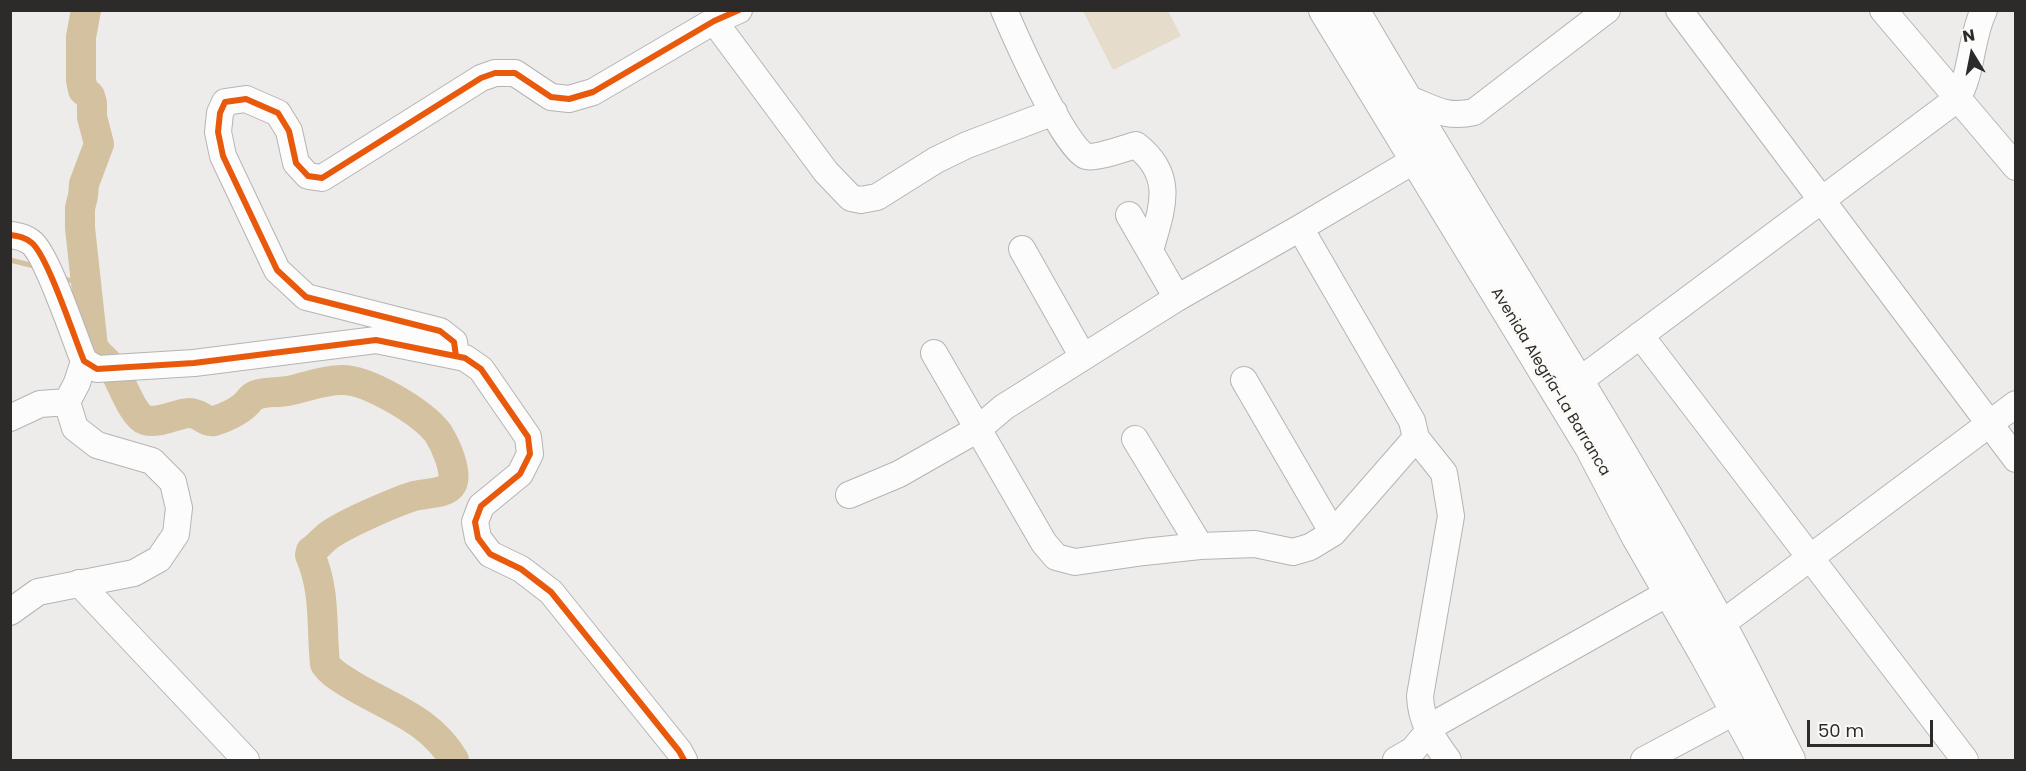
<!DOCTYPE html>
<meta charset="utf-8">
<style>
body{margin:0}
#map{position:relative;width:2026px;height:771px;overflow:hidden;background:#edecea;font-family:Poppins,sans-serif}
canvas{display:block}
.frame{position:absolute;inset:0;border:12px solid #2c2b2a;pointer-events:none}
.north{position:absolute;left:1942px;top:24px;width:60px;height:60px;-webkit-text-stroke:4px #fbfaf7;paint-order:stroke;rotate:350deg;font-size:16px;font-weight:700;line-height:24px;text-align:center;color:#2c2b2a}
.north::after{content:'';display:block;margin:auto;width:21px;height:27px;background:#2c2b2a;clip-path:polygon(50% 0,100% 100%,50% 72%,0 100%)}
.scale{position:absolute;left:1807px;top:720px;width:126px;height:27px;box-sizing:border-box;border:3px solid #2c2b2a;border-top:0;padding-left:8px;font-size:18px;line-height:21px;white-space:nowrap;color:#2c2b2a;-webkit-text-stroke:4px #fbfaf7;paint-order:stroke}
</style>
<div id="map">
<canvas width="2026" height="771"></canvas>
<div class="frame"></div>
<div class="north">N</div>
<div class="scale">50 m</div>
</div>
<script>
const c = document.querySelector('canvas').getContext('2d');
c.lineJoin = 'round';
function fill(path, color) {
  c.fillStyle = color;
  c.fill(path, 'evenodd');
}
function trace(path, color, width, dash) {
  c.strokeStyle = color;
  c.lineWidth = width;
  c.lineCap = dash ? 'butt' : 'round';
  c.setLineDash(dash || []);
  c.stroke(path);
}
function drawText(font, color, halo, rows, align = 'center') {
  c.font = font + ' Poppins,sans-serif';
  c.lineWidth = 6;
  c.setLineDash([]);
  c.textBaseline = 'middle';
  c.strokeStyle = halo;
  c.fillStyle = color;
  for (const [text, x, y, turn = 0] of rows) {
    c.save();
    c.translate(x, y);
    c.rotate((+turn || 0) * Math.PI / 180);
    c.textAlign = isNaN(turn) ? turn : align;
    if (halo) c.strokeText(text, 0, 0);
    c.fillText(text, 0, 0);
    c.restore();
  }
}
fill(new Path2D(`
 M1083 11H1168L1181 36 1113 70Z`), '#e6dccb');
trace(new Path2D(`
 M10 260 38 267
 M63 277 67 280 86 281`), '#d4c1a0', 5);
trace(new Path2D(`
 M86 10 81 37V80L83 90 90 96 92 103V117L99 144 84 184 83 196 80 208V228L93 347C99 356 108 362 114 370 121 381 133 416 145 420 159 424 175 414 189 413 199 412 205 423 214 421 225 418 239 411 246 404 250 400 251 397 256 395 267 391 277 393 287 391 305 388 322 380 341 380 367 379 422 412 438 433 445 444 458 472 452 484 447 494 425 493 414 496 395 502 344 524 328 536 322 541 317 547 311 551L310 555C326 592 321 626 325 664 331 673 341 678 350 684 389 708 429 718 454 760`), '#d4c1a0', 30);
const minor = new Path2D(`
 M1004 10C1015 36 1064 147 1086 156 1095 159 1125 148 1136 145 1177 177 1161 210 1150 251
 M1679 10 2016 459
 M1883 10 2016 167
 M714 21 826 172 851 198 861 200 877 197 936 160 967 145 1054 112
 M1397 96C1427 102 1439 120 1474 112L1607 10
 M1129 215 1177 298
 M10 235C18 236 25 237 32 243 48 257 74 337 84 361L97 369 194 363 376 340 465 358 481 369 528 437 530 454 520 474 481 506 475 522 478 538 490 554 521 569 551 592 679 751 684 760
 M1022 249 1083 357
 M1640 335 1965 760
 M934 353 1044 543 1056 557 1075 562 1144 552 1200 546 1255 544 1293 552 1310 547 1333 533 1416 438 1412 421 1300 228
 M456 356 454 342 440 331 306 297 277 270 223 156 218 132 220 113 225 102 246 99 278 113 289 131 296 163 308 176 322 178 481 78 495 73H515L551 97 569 99 593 92 714 21 739 10
 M1244 380 1333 533
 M1562 391 1579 381 1957 99C1973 71 1970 39 1984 10
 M10 418 40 404 67 402
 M1416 438 1444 473 1451 516 1420 696C1421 722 1433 740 1448 760
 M1135 439 1200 546
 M849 495 899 474 978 429 1004 407 1177 298 1300 228 1415 160
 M79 583 246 760
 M10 612 38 592 134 573 159 559 176 534 179 508 173 482 152 461 97 445 75 428 67 402 77 383 84 361
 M1704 633 1720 625 2016 404
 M1396 760 1413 750 1435 724 1670 592
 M1644 760 1736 711 1753 705`);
const major = new Path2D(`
 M1325 10 1591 447 1638 537 1706 655 1763 760
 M1353 10C1473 216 1603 415 1719 623 1744 668 1766 715 1789 760`);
trace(minor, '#b5b4b3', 28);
trace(major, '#b5b4b3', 34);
trace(minor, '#fcfcfc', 26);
trace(major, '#fcfcfc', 32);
trace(new Path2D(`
 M10 235C18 236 25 237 32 243 48 257 74 337 84 361L97 369 194 363 376 340 465 358 481 369 528 437 530 454 520 474 481 506 475 522 478 538 490 554 521 569 551 592 679 751 684 760
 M456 356 454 342 440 331 306 297 277 270 223 156 218 132 220 113 225 102 246 99 278 113 289 131 296 163 308 176 322 178 481 78 495 73H515L551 97 569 99 593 92 714 21 739 10`), '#e8590c', 6);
drawText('15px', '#2c2b2a', '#fbfaf7', [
 ["Avenida Alegría-La Barranca",1550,382,59]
]);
</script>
